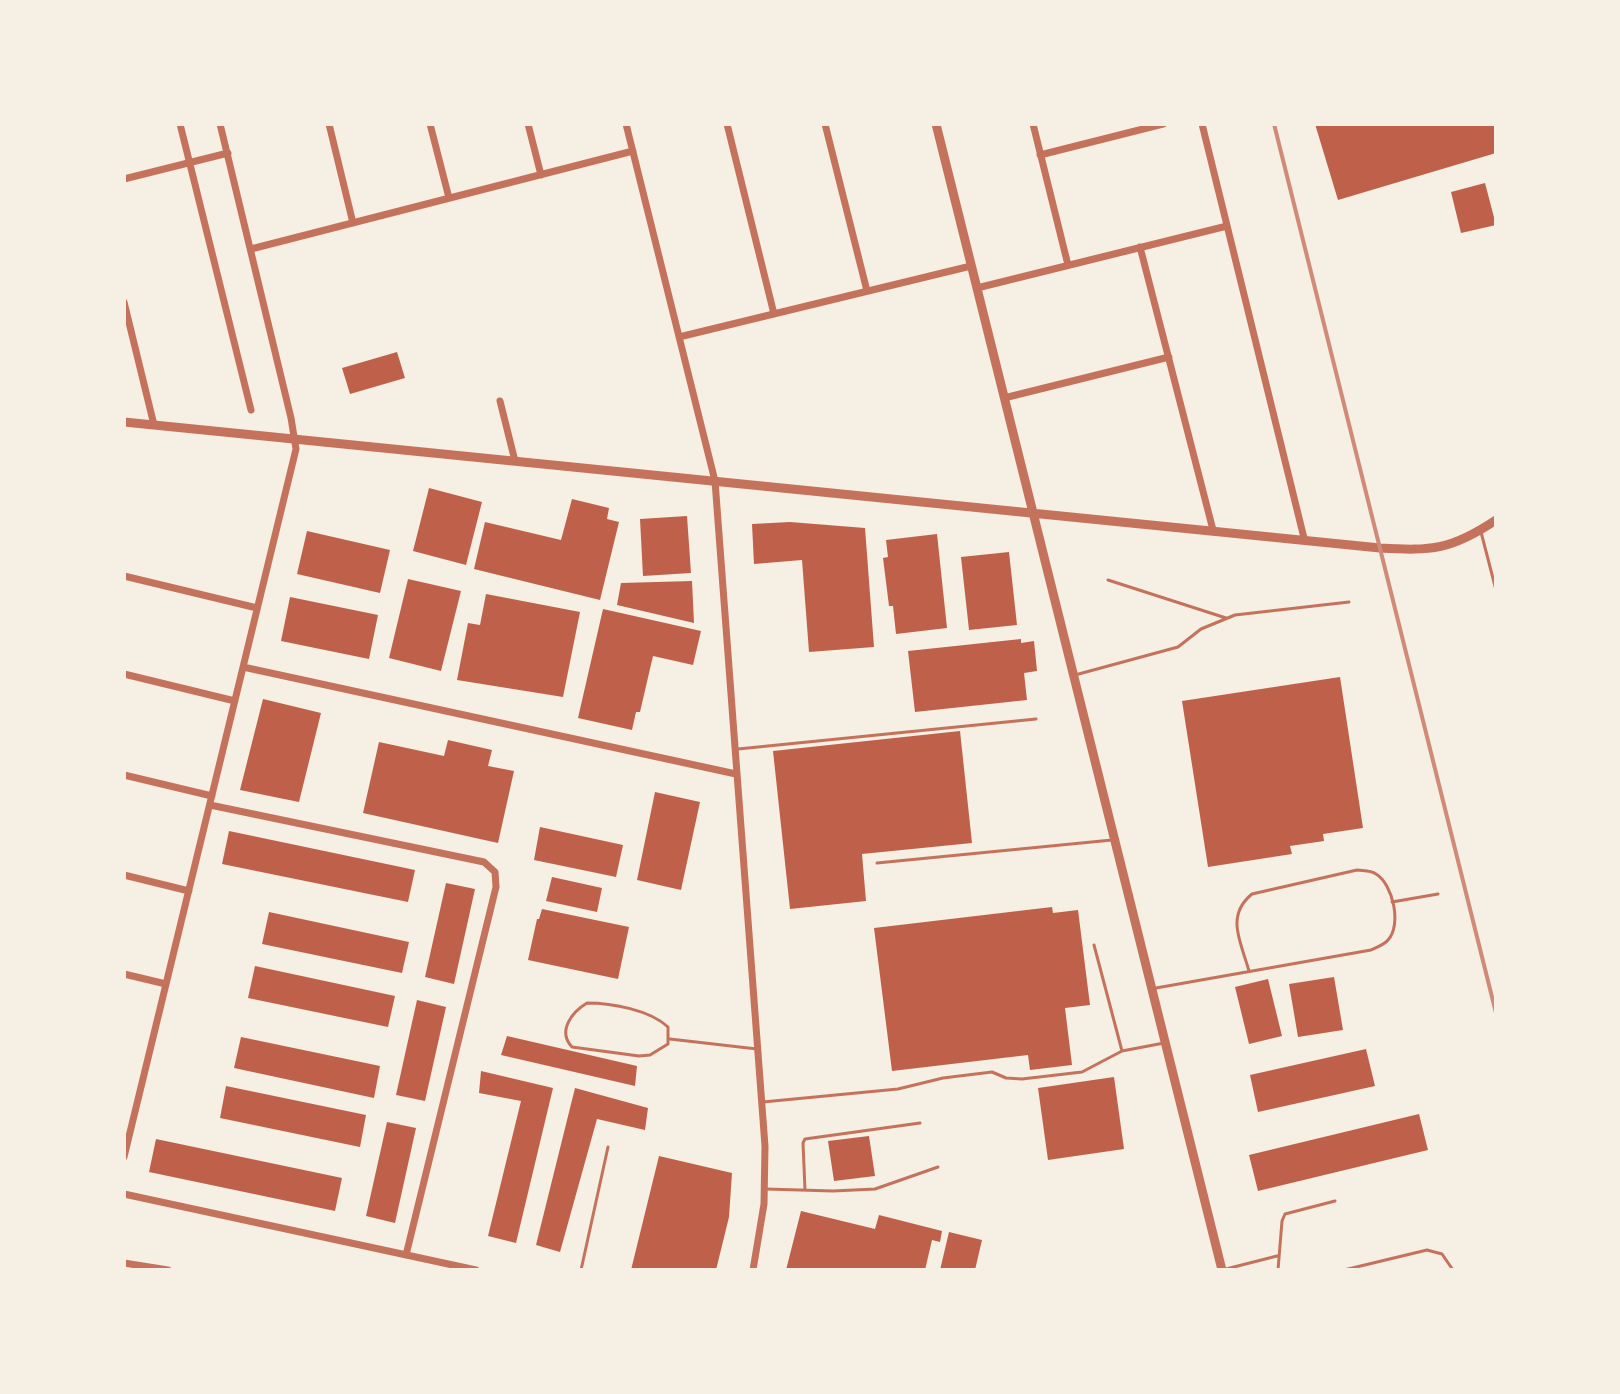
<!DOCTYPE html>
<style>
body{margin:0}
#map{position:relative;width:1620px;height:1394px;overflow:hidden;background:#f6efe4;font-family:Quicksand,sans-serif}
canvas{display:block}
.frame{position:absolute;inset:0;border:126px solid #f6efe4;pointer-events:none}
</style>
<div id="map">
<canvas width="1620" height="1394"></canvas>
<div class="frame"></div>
</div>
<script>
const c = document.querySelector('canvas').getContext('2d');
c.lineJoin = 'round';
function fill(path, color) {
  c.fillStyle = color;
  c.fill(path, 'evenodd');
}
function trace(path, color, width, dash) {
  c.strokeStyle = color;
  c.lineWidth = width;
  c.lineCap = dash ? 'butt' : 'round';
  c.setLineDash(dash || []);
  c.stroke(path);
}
fill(new Path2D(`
 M1315 124H1496V153L1338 200Z
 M1485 183 1496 225 1461 233 1451 192Z
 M397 352 405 378 350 394 342 368Z
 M429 488 482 502 466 565 413 551Z
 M572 499 609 508 607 519 619 522 600 600 474 569 485 522 561 540Z
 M687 516 691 573 643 576 640 519Z
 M790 522 865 528 874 647 809 652 802 560 754 564 752 524Z
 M307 531 390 550 380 593 297 574Z
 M937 534 947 628 896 634 893 606H889L883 558 888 557 886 540Z
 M1009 552 1017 625 969 630 961 557Z
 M408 579 461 591 441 671 389 658Z
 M692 581 694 623 617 605 621 583Z
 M486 594 580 612 563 697 457 680 468 623 480 625Z
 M290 597 378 615 369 659 281 641Z
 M603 609 701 631 693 665 653 656 640 712H636L632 730 578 718Z
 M1021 639V643L1034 641 1037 671 1024 673 1027 700 915 712 908 651Z
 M1340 677 1363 828 1323 834 1324 841 1290 846 1292 854 1208 867 1182 701Z
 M263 699 321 713 299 802 240 790Z
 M960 731 972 843 862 854 866 901 790 909 773 751Z
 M448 740 492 750 488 766 514 771 498 843 363 813 379 742 444 756Z
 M655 792 700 802 681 890 637 880Z
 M540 827 623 845 616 877 534 860Z
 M229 831 415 870 408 902 222 864Z
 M552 877 602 888 597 912 546 901Z
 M446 883 475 889 454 984 425 977Z
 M1052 907 1053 913 1078 910 1090 1005 1065 1008 1072 1065 1030 1070 1028 1055 892 1071 874 928Z
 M542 909 629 927 618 979 528 960 537 919H539Z
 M269 912 409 942 402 973 262 944Z
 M255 966 395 996 388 1027 248 998Z
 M1334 977 1343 1030 1298 1037 1289 984Z
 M1268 979 1282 1036 1249 1044 1235 987Z
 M417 1000 446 1007 425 1101 396 1095Z
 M507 1036 637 1066 635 1086 501 1055Z
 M241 1037 380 1066 374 1098 234 1068Z
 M1366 1049 1375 1086 1258 1112 1250 1075Z
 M481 1071 553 1088 516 1243 488 1236 521 1101 479 1093Z
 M1114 1077 1124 1149 1048 1160 1038 1088Z
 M226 1086 366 1115 360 1147 220 1118Z
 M575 1088 648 1108 645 1130 597 1119 560 1252 536 1245Z
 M1419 1114 1428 1150 1258 1191 1249 1155Z
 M387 1122 416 1128 395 1223 366 1216Z
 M869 1136 875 1176 834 1181 828 1141Z
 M156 1139 342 1178 335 1211 149 1172Z
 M659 1156 732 1173 729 1217 716 1270H631Z
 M801 1211 875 1229 879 1215 942 1231 940 1242 932 1240 925 1270H786Z
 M949 1232 982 1240 975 1270H940Z`), '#bf614a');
trace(new Path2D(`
 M1481 532 1496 590
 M1108 580 1226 618
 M1075 675 1178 647 1201 629 1235 615 1349 602
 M738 749 1036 719
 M877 863 1112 840
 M1392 902 1438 894
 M1094 945 1122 1051 1164 1043
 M1156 988 1371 950C1377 947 1384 945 1388 940 1402 925 1393 884 1376 874 1370 870 1364 871 1357 870L1252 894C1225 916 1241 942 1249 971
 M587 1003C612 1003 650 1010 668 1027V1044L650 1055 639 1056 572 1047C557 1031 572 1012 587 1003Z
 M670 1039 757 1049
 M763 1102 898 1089 943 1078 992 1072 1006 1078 1022 1079 1082 1072 1122 1051
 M766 1189 833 1191 875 1189 938 1167
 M805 1190 803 1143 805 1139 920 1123
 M1226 1269 1277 1256
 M581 1270 608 1147
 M1278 1270 1282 1221 1285 1214 1335 1201
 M1344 1270 1427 1250 1442 1254 1453 1270`), '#c5725c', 3);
trace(new Path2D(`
 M180 124 251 410
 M329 124 353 223
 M430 124 449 198
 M528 124 541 175
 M626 124 715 481 765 1146 764 1204 753 1270
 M727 124 774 314
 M825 124 867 291
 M1033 124 1068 265
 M1202 124 1304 538
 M1040 155 1163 124
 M124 179 228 153
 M1140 247 1213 530
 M251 249 633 151
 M977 288 1227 226
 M124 302 154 425
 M679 337 971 266
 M1004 398 1169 357
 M500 401 515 461
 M124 576 257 608
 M243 667 736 774
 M124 674 235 701
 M124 775 212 796
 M210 805 484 862 495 872 496 887 406 1255
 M124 875 189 891
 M124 974 166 984
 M124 1157 296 449 291 418 220 124
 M124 1194 476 1270
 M124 1263 168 1270`), '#c5725c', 7);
trace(new Path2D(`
 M936 124 1222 1270
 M124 422 1380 548C1432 551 1451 550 1496 520`), '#c5725c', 9);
trace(new Path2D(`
 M1274 124 1496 1013`), '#cf8b77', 4);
</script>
